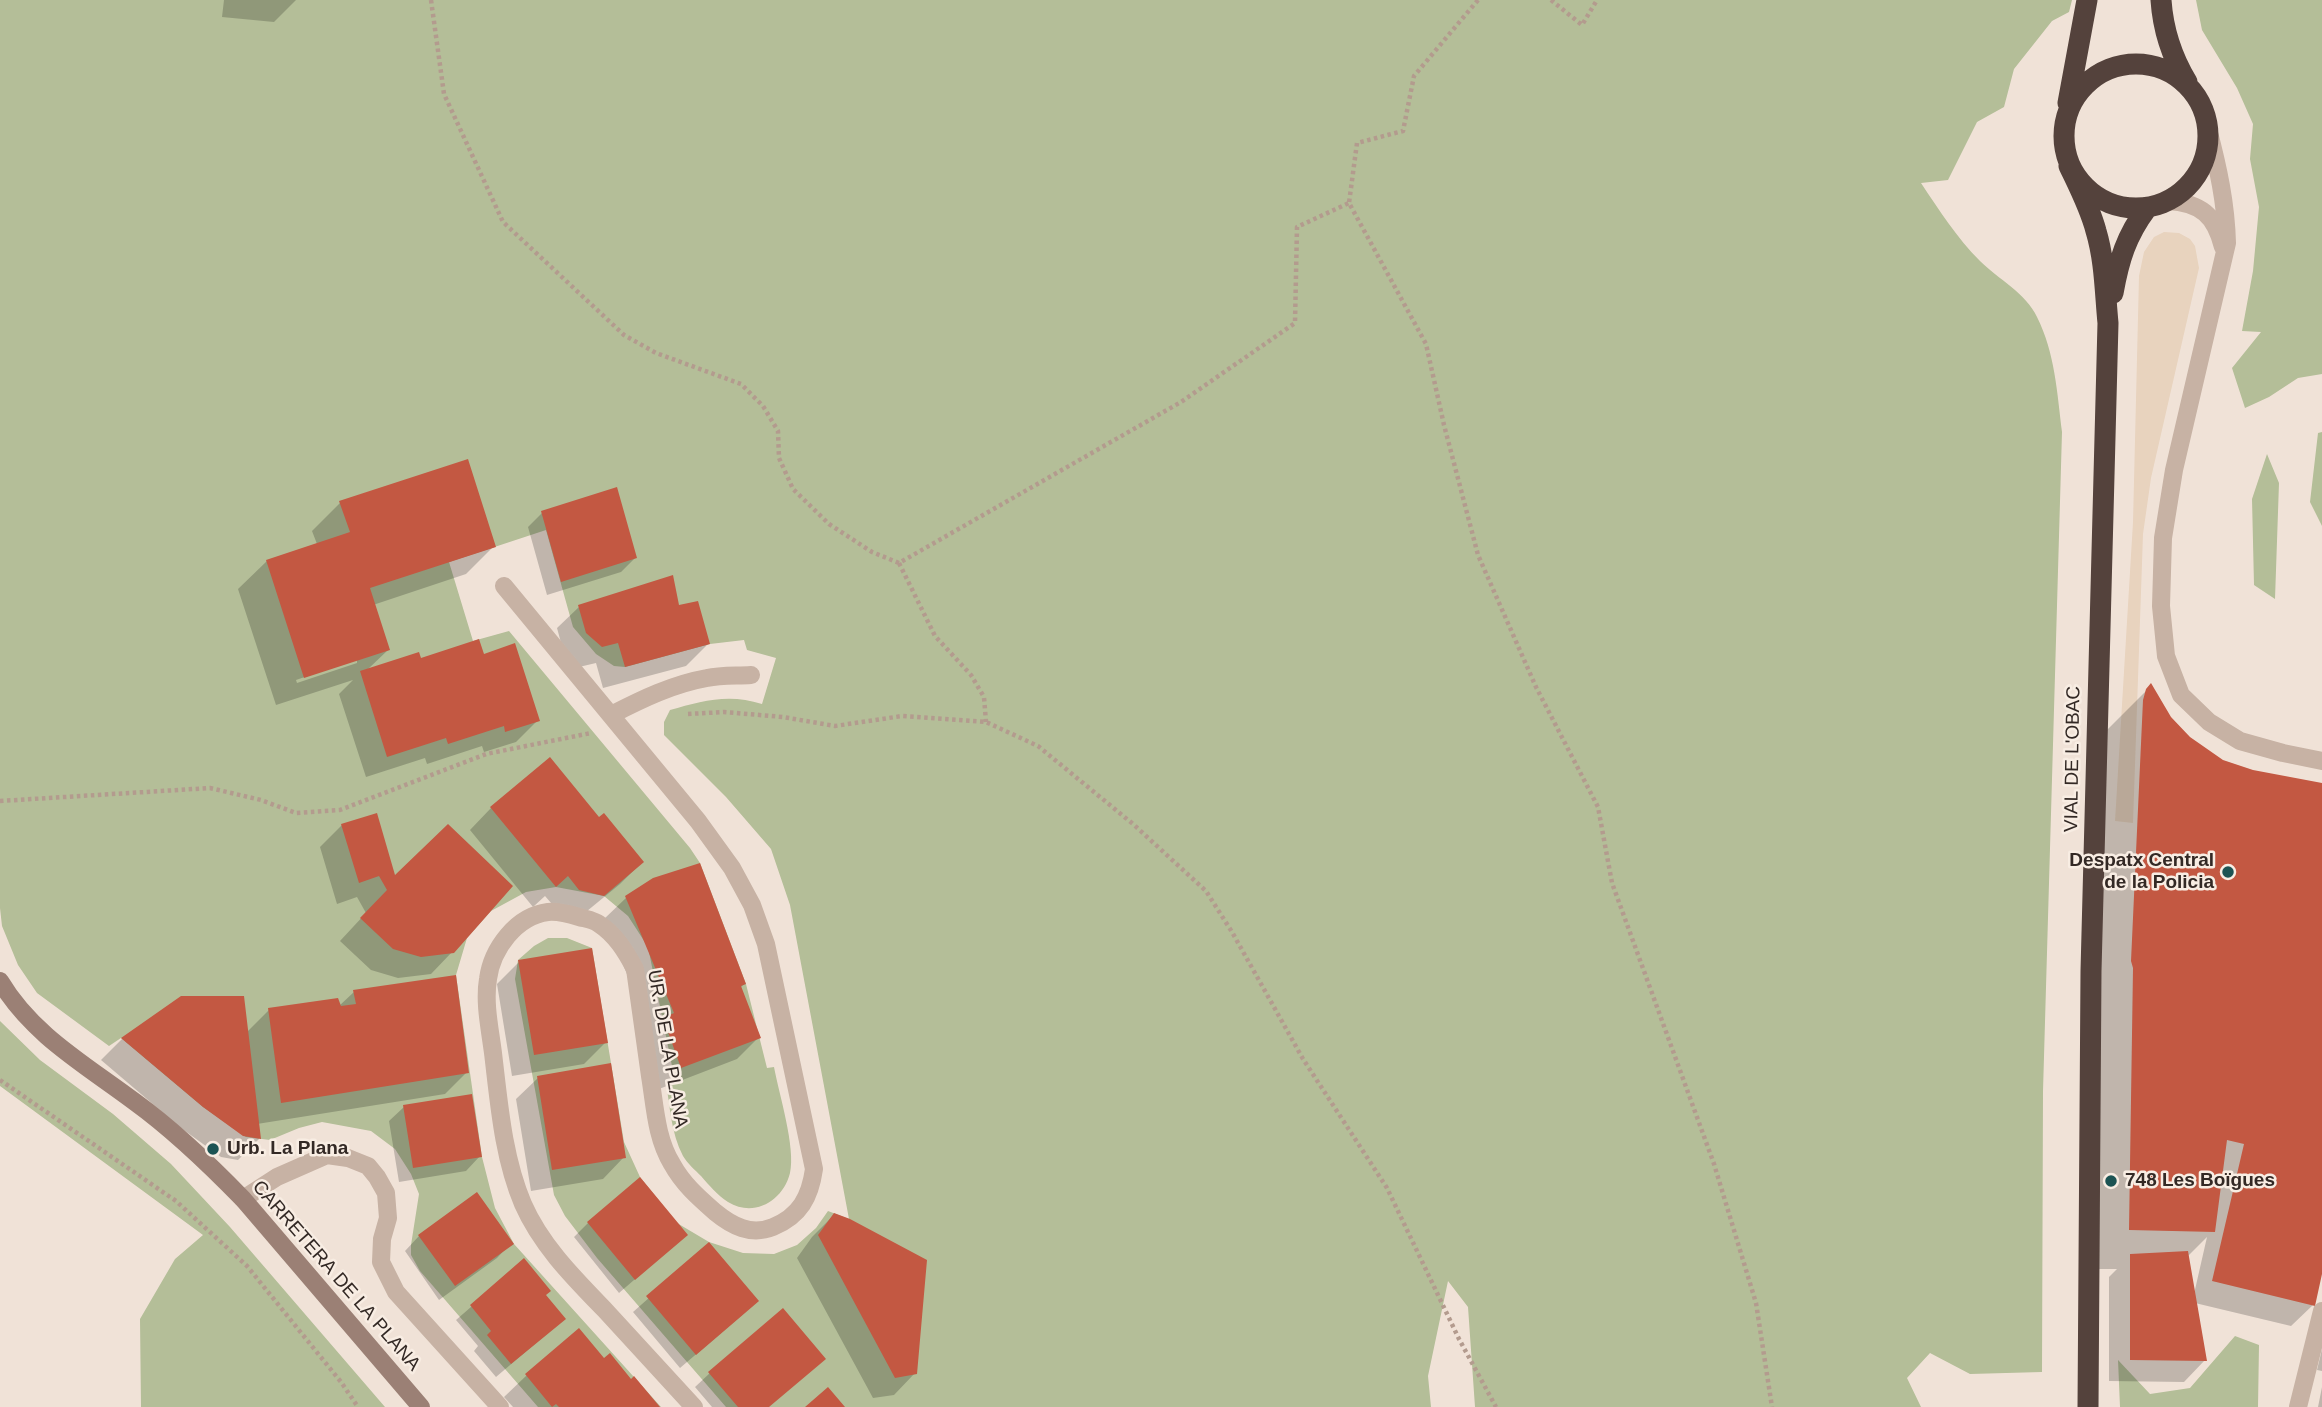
<!DOCTYPE html>
<meta charset="utf-8">
<style>
body{margin:0}
canvas{display:block;background:#f0e2d7}
</style>
<canvas width="2322" height="1407"></canvas>
<script>
const c = document.querySelector('canvas').getContext('2d');
c.lineJoin = 'round';
function fill(path, color) {
  c.fillStyle = color;
  c.fill(path, 'evenodd');
}
function trace(path, color, width, dash) {
  c.strokeStyle = color;
  c.lineWidth = width;
  c.lineCap = dash ? 'butt' : 'round';
  c.setLineDash(dash || []);
  c.stroke(path);
}
function drawText(font, color, halo, rows, align = 'center') {
  c.font = font + ' Helvetica,sans-serif';
  c.lineWidth = 5;
  c.setLineDash([]);
  c.textBaseline = 'middle';
  c.strokeStyle = halo;
  c.fillStyle = color;
  for (const [text, x, y, turn = 0] of rows) {
    c.save();
    c.translate(x, y);
    c.rotate((+turn || 0) * Math.PI / 180);
    c.textAlign = isNaN(turn) ? turn : align;
    if (halo) c.strokeText(text, 0, 0);
    c.fillText(text, 0, 0);
    c.restore();
  }
}
fill(new Path2D(`
 M0 0H2072L2069 12 2052 21 2014 69 2004 107 1977 122 1948 180 1921 183C1939 210 1957 238 1980 261 1998 279 2026 293 2037 317 2055 353 2057 392 2062 432L2043 1091 2042 1372 1970 1374 1930 1353 1907 1378 1921 1407H1475L1468 1307 1448 1281 1428 1376 1431 1407H726L597 1258 565 1216 554 1195 515 979 518 960 534 946 548 938H567L592 948 624 1142 640 1177 677 1223 709 1242 743 1253 774 1254 797 1245 816 1228 828 1211 849 1219 790 905 771 849 726 797 664 735V722L670 710C701 701 729 693 762 704L776 658 747 650 744 640 710 644 625 667 614 666 596 654 573 627 546 530 449 562 473 641 509 631 690 848 700 863 746 984 767 1068 774 1067C779 1094 796 1148 790 1173 783 1201 754 1218 728 1202 717 1195 709 1185 701 1176 695 1170 687 1163 683 1156 671 1133 670 1107 666 1082L675 1081 648 947 628 916 604 896 556 887 526 892 491 911 467 938 456 975 482 1157 495 1208 514 1244 661 1407H538L420 1271 411 1255V1245L419 1194 411 1174 395 1149 371 1131 322 1122 299 1128 270 1140 246 1137 203 1107 121 1038 109 1046 37 993 18 965 2 926 0 908Z
 M2196 0H2322V374L2298 378 2269 397 2245 408 2232 368 2261 332 2242 331 2253 271 2259 207 2250 159 2253 124 2237 88 2202 30Z
 M2322 432V526L2310 502 2318 433Z
 M2267 454 2279 483 2275 599 2254 585 2252 499Z
 M0 1021 40 1060 113 1114 171 1164 230 1227 385 1407H141L140 1319 175 1259 203 1235 0 1086Z
 M2235 1336 2259 1345 2258 1407H2120L2118 1360 2150 1394 2190 1388Z`), '#b4be98');
fill(new Path2D(`
 M2164 232 2179 233 2190 239 2195 246 2199 268 2151 478 2143 534 2133 823 2115 821 2133 522 2139 276 2144 252 2154 237Z`), '#e8d3be');
fill(new Path2D(`
 M224 0H296L274 22 222 17Z
 M340 503 494 546 466 574 373 605 388 650 367 670 420 660 483 656 538 720 516 742 484 752 482 746 427 764 425 758 366 777 339 694 353 680 276 705 238 589 267 561 317 544 312 531ZM357 659V663L297 683 296 680Z
 M542 513 635 558 621 572 547 595 528 527Z
 M579 607H678L708 644 686 666 603 688 596 663 579 667 564 654 557 628Z
 M2151 686 2170 718 2189 738 2222 761 2253 772 2322 785V1267L2313 1305 2291 1326 2195 1303 2205 1360 2184 1382 2109 1381V1277L2117 1269H2091L2097 740ZM2207 1237 2194 1294 2187 1257Z
 M491 808 599 820 642 862 620 884 581 916 558 911 545 896 533 907 470 830Z
 M342 825 394 879 453 951 431 974 398 978 371 970 340 941 366 913 357 897 337 904 320 847Z
 M626 898 744 984 740 988 759 1037 737 1059 659 1089 651 1032 604 919Z
 M519 962 606 1042 584 1064 512 1076 497 984Z
 M354 992 467 1072 445 1094 257 1124 259 1139 238 1160 221 1157 181 1128 101 1060 122 1039 182 998 246 1033 269 1010 339 1006Z
 M538 1078 624 1157 603 1179 531 1191 516 1099Z
 M404 1107 480 1156 466 1171 399 1182 389 1121Z
 M834 1215 915 1373 894 1395 873 1398 797 1258 812 1237Z
 M588 1223 686 1235 619 1293 574 1237Z
 M419 1236 511 1243 497 1258 439 1300 405 1251Z
 M709 1245 742 1315 680 1368 633 1312Z
 M524 1261 544 1295 564 1319 496 1377 474 1351 478 1346 456 1320Z
 M579 1331 604 1360 658 1407H513L504 1397 526 1376Z
 M2322 1349V1371L2317 1370Z
 M710 1373 769 1407H712L695 1387Z
 M2322 1387V1407H2318Z`), '#0003');
fill(new Path2D(`
 M468 459 496 547 370 588 390 650 304 678 266 560 350 532 339 501Z
 M617 487 637 558 561 582 541 511Z
 M673 575 679 605 698 601 710 644 625 667 618 643 602 647 586 633 578 605Z
 M479 639 484 654 515 643 540 721 505 732 504 726 448 744 446 738 387 757 360 671 419 652 421 658Z
 M2151 683 2171 717 2190 737 2223 760 2253 770 2322 783V1274L2315 1306 2212 1281 2244 1144 2227 1140 2215 1232 2129 1230 2133 968 2131 961 2143 700 2146 689Z
 M550 757 599 817 604 813 644 862 604 896 579 890 568 876 556 887 490 807Z
 M377 813 395 875 448 824 513 886 454 953 421 957 393 949 360 918 387 890 379 876 359 883 341 824Z
 M700 863 746 984 741 986 761 1038 681 1068 663 1018 674 1013 625 896 653 878Z
 M592 948 608 1043 534 1055 518 960Z
 M456 975 469 1073 281 1103 268 1008 338 998 341 1006 356 1004 353 990Z
 M181 996H244L261 1139 243 1136 203 1107 121 1038Z
 M611 1063 626 1158 552 1170 537 1076Z
 M472 1094 482 1157 413 1168 403 1105Z
 M640 1177 688 1235 635 1280 587 1222Z
 M477 1192 514 1244 455 1286 418 1235Z
 M834 1213 850 1219 927 1260 917 1374 895 1378 818 1235Z
 M709 1242 759 1301 696 1355 646 1296Z
 M2188 1251 2207 1361 2130 1360V1254Z
 M524 1258 551 1291 546 1295 566 1319 511 1364 487 1335 491 1331 470 1305Z
 M783 1308 826 1359 769 1407H738L708 1372Z
 M579 1328 604 1358 610 1353 631 1379 634 1376 660 1407H559L556 1404 552 1407 525 1374Z
 M828 1387 845 1407H805Z`), '#c35842');
trace(new Path2D(`
 M431 0 444 94 503 222 624 335 656 353 741 384 763 406 778 431 779 458 793 489 829 524 872 552 899 563 1181 402 1295 323 1297 227 1349 203
 M1478 0 1414 76 1403 131 1357 143 1349 203 1426 344 1444 425 1478 555 1536 687 1598 807 1612 883 1714 1164 1756 1303 1772 1407
 M1551 0 1582 25 1597 0
 M899 563 935 636 971 675 984 697 986 722
 M688 714 724 712 783 717 835 726 902 716 986 722 1038 746 1133 824 1206 891 1232 932 1303 1059 1387 1188 1459 1339 1496 1407
 M0 801 210 788 261 800 296 813 340 810 486 754 591 733
 M0 1080 176 1201 247 1266 341 1382 358 1407`), '#b39b8e', 4.5, [3.5, 3.5]);
trace(new Path2D(`
 M2208 129C2218 167 2226 203 2227 243L2174 470 2163 538 2161 606 2166 656 2181 695 2209 722 2240 741 2283 753 2322 761
 M2168 201C2201 203 2215 215 2223 247
 M504 586 698 821 732 868 752 905 766 944 814 1169C810 1197 800 1216 773 1227 751 1236 732 1226 715 1212 698 1197 683 1184 672 1164 656 1138 655 1106 650 1076 645 1040 640 1005 635 969 626 952 616 935 599 924 594 920 586 919 579 917 569 914 558 911 548 912 516 916 492 949 488 979 484 1003 490 1029 493 1053 499 1103 503 1157 523 1204 541 1245 573 1277 604 1309 634 1342 664 1374 694 1407
 M611 715C642 699 673 684 707 678 721 675 736 676 751 675
 M243 1199 277 1177 327 1155 348 1158 368 1166 377 1177 386 1193 388 1218 382 1239 381 1262 396 1292 500 1407
 M2298 1407 2322 1311`), '#c7b2a4', 18);
trace(new Path2D(`
 M0 981C32 1035 86 1065 135 1102 175 1131 209 1164 243 1199L421 1407`), '#9b8075', 18);
trace(new Path2D(`
 M2161 0C2163 30 2172 57 2187 82
 M2064 136a72 72 0 1 1 144 0a72 72 0 1 1-144 0Z
 M2068 103 2087 0
 M2069 166C2079 187 2090 208 2096 231 2105 261 2105 293 2108 323L2091 971 2088 1407
 M2113 293C2119 260 2126 236 2147 208`), '#54423c', 21);
for (const [x, y, r, color] of [
 [2228,872,7,"#1c5353"],
 [213,1149,7,"#1c5353"],
 [2111,1181,7,"#1c5353"]
]) {
  const dot = new Path2D();
  dot.arc(x, y, r, 0, 2 * Math.PI);
  c.fillStyle = color;
  c.fill(dot);
  trace(dot, '#f8ede3', 2.5);
}
drawText('19px', '#332925', '#f8ede3', [
 ["VIAL DE L'OBAC",2073,759,-89],
 ["UR. DE LA PLANA",667,1049,80],
 ["CARRETERA DE LA PLANA",336,1276,49]
]);
drawText('bold 19px', '#332925', '#f8ede3', [
 ["Despatx Central",2214,861,"right"],
 ["de la Policia",2214,883,"right"],
 ["Urb. La Plana",227,1149],
 ["748 Les Boïgues",2125,1181]
], 'left');
</script>
